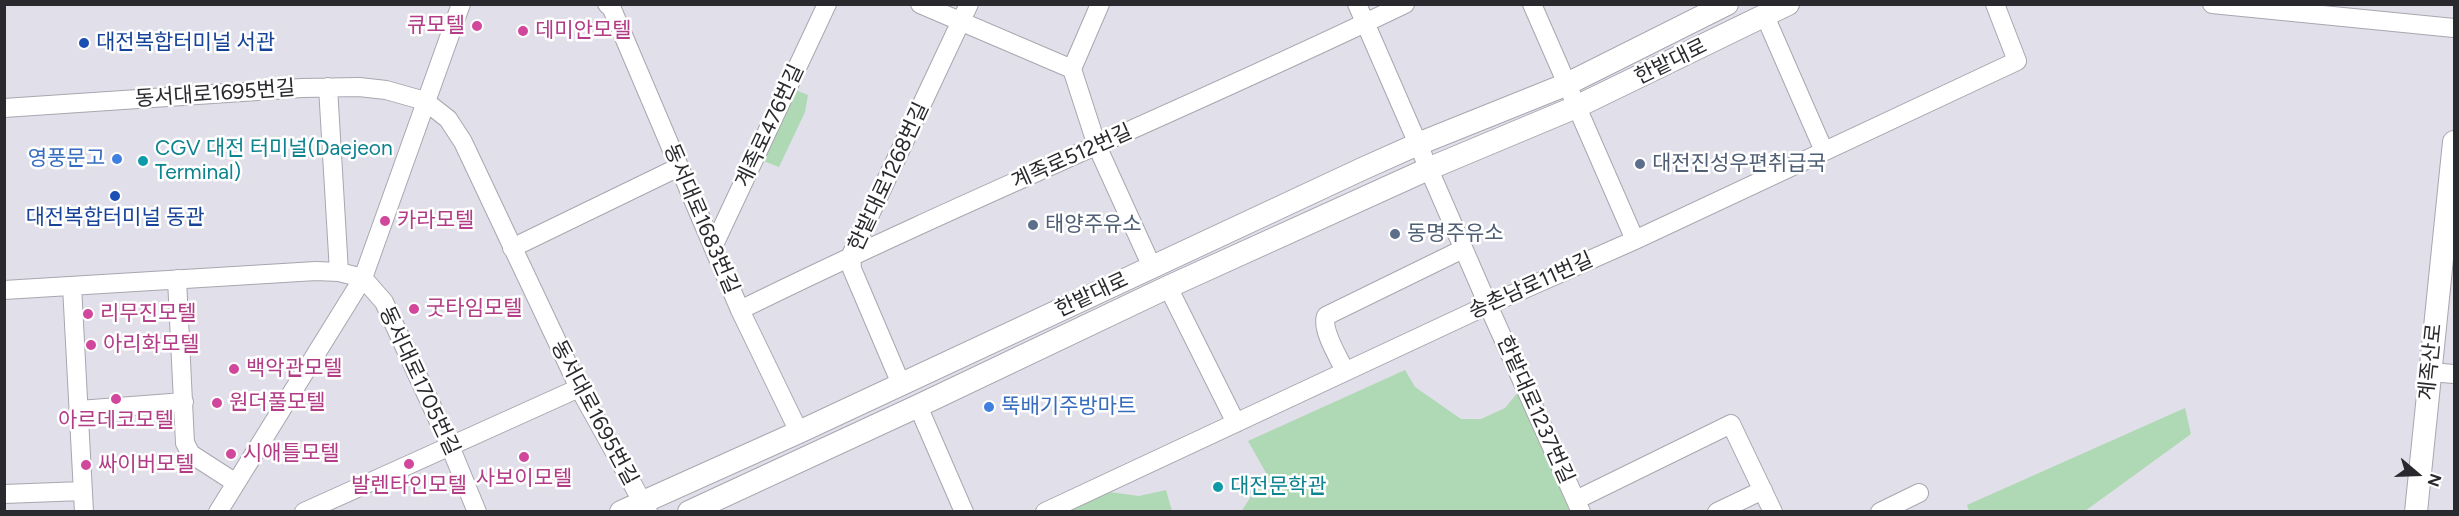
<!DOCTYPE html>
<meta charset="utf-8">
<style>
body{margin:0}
#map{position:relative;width:2459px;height:516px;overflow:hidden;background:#e1dfe9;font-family:Figtree,sans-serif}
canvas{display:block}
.frame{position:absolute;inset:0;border:6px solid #2a292d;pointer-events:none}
.north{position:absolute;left:2387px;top:444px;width:60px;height:60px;-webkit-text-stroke:4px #fff;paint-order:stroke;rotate:109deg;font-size:16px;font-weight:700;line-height:24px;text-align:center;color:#2a292d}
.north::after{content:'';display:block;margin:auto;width:21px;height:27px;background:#2a292d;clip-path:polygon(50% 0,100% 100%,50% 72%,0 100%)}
</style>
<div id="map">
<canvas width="2459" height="516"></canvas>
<div class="frame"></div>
<div class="north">N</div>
</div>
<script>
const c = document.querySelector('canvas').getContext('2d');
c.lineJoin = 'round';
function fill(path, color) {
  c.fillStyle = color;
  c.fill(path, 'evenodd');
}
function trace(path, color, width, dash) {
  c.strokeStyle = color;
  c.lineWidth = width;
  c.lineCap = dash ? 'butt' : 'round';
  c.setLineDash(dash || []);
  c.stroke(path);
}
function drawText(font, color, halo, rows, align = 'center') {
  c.font = font + ' Figtree,"Noto Sans KR",sans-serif';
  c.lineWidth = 5;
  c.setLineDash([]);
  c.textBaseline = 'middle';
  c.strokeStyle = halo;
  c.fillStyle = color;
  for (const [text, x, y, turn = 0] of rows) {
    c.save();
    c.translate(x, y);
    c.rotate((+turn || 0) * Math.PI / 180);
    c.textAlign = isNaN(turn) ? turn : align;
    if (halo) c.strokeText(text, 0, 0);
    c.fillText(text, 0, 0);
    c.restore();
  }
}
fill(new Path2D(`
 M788 87 808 95 805 112 779 167 753 157Z
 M1405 370 1415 387 1461 419H1481L1505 408 1519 391 1573 512H1241L1266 473 1248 441Z
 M2185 408 2191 434 2085 511H1969L1967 505Z
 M1166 490 1172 511 1065 512 1109 492 1139 496Z`), '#aed9b4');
const minor = new Path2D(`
 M607 4 612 9 740 310 799 432
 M920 4 1072 69 1097 146 1152 267
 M1357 4 1488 305 1581 512
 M1532 4 1635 240
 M2212 4 2454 28
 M1765 16 1824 151
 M1072 69 1100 4
 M328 87 339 272
 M4 108 302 88 359 87 386 90 425 101 448 119 463 142 579 388 648 512
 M713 247 827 4
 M512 248 679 167
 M363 278 384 302 450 446 477 512
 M177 279 185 443 191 454 236 483
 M72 286 84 512
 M1168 287 1236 423
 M4 290 316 271 339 272 363 278
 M740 310C959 202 1185 110 1405 4
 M1345 371C1339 358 1321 330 1326 316L1463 249
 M2430 372 2454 374
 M901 384 852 269 851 255 969 4
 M918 406 964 512
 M79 410 184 402
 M4 494 83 491
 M1576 500 1731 424 1773 512
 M218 512 363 278 461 4
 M304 512 579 388
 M1045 512 1488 305 1635 240 2017 61 1995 4
 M1717 512 1763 490
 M1880 512 1919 493`);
const major = new Path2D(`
 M621 512 799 432 1362 169 1418 144 1565 85 1727 4
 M689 512 918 406 1168 287 1428 169 1576 107 1788 4
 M2416 512 2454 142`);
trace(minor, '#a8a6af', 20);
trace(major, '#a8a6af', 24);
trace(minor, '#fff', 18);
trace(major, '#fff', 22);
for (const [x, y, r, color] of [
 [477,26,6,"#d1479c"],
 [523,31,6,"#d1479c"],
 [84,43,6,"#1a4fb4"],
 [117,159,6,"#3f7fe0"],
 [143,161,6,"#0f9aa8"],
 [1640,164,6,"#5c6f8a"],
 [115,196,6,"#1a4fb4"],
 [385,221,6,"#d1479c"],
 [1033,225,6,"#5c6f8a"],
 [1395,234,6,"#5c6f8a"],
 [414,309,6,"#d1479c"],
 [88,314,6,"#d1479c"],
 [91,345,6,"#d1479c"],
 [234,369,6,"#d1479c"],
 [116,399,6,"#d1479c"],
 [217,403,6,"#d1479c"],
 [989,407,6,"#3f7fe0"],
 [231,454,6,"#d1479c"],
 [524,457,6,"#d1479c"],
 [409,464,6,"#d1479c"],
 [86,465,6,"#d1479c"],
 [1218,487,6,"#0f9aa8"]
]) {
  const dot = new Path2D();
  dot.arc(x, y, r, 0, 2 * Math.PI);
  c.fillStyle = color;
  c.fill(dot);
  trace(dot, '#fff', 2);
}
drawText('21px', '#b23c85', '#fff', [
 ["큐모텔",465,26,"right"],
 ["데미안모텔",535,31],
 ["카라모텔",397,221],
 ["굿타임모텔",426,309],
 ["리무진모텔",100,314],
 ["아리화모텔",103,345],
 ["백악관모텔",246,369],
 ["원더풀모텔",229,403],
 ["아르데코모텔",116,421,"center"],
 ["시애틀모텔",243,454],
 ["싸이버모텔",98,465],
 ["사보이모텔",524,479,"center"],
 ["발렌타인모텔",409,486,"center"]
], 'left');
drawText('21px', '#164399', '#fff', [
 ["대전복합터미널 서관",96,43],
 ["대전복합터미널 동관",115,218,"center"]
], 'left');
drawText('21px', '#2a292d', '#fff', [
 ["한밭대로",1671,62,-26],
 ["동서대로1695번길",215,94,-4],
 ["계족로476번길",770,126,-65],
 ["계족로512번길",1072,157,-24],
 ["한밭대로1268번길",889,177,-65],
 ["동서대로1683번길",701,219,67],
 ["송촌남로11번길",1531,286,-24],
 ["한밭대로",1092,295,-25],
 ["계족산로",2431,362,-84],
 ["동서대로1705번길",419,381,65],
 ["한밭대로1237번길",1535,410,66],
 ["동서대로1695번길",594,413,62]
]);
drawText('21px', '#0d838f', '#fff', [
 ["CGV 대전 터미널(Daejeon",155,149],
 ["Terminal)",155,173],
 ["대전문학관",1230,487]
], 'left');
drawText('21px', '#366cbe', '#fff', [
 ["영풍문고",105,159],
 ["뚝배기주방마트",1001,407,"left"]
], 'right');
drawText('21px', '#4e5e75', '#fff', [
 ["대전진성우편취급국",1652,164],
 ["태양주유소",1045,225],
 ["동명주유소",1407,234]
], 'left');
</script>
